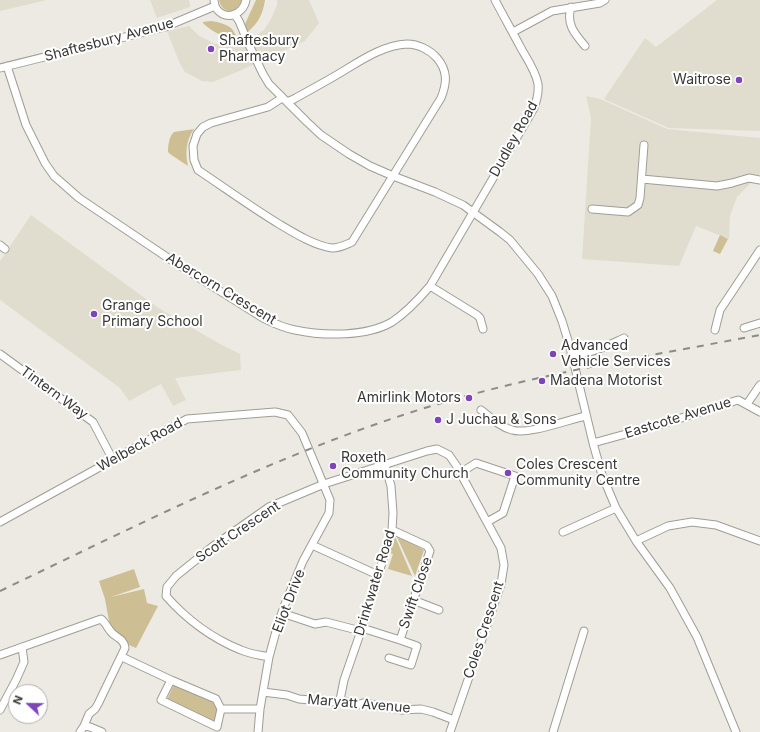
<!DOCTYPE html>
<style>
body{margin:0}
#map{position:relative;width:760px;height:732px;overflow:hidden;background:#eceae2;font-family:Inter,sans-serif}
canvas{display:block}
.north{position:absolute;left:8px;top:684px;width:40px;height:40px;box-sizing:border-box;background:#fff;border:1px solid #afafae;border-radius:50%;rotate:292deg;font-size:11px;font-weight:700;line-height:16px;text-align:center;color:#383735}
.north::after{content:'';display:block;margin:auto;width:14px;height:18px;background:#7e44ba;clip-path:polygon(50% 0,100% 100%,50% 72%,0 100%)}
</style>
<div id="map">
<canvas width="760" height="732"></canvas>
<div class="north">N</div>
</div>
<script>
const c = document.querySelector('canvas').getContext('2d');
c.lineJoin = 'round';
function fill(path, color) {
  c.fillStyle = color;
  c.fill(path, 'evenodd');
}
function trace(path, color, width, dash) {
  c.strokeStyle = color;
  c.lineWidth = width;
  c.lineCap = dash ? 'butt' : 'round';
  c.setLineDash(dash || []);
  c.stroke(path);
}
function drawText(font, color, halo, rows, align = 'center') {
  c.font = font + ' Inter,sans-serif';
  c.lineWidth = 4;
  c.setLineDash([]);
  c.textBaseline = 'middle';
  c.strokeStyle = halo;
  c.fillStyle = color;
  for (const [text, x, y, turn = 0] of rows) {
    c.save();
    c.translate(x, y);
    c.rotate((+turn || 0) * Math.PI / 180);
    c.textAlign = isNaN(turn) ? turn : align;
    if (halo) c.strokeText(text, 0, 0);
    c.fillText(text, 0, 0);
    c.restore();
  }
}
fill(new Path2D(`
 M0 0H47L0 11Z
 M150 0H189L190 7 157 18Z
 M277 0H309L319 23 305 41 237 72 213 82 202 81 185 72 180 64 167 31 189 26 198 35 215 44H234L254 37 264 30 271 19 277 5Z
 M717 0H760V131L669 128 604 99 645 38 656 47Z
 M586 96 600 99 667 129 760 138V174L737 197 730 216 729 239 696 226 679 266 582 259 591 118Z
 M31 215 157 307 180 321 220 344 240 354 241 370 175 378 186 400 173 406 161 384 129 401 120 388 0 300V261Z`), '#e1ddce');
fill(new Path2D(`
 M219 0H242C239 15 222 15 219 0Z
 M256 0H265C263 13 259 22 249 31H246L245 24Z
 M210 21C216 21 229 25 232 29 233 30 235 34 236 35 224 39 211 31 203 23V22Z
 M194 129C186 140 185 153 188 166L170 154 168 152C168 146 169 136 174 132Z
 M720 235 728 239 720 254 713 251Z
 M394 534 412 576 388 569 393 554 387 552Z
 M396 535 424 550 415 576Z
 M134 569 140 587 111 597 144 589 147 603 158 606 136 648 124 643 111 632 105 599 99 581Z
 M175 682 219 705 215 722 166 702Z`), '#cdbf93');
const minor = new Path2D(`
 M214 0C214 2 215 4 215 6 223 22 243 16 246 0
 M571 7C566 24 574 33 585 46
 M235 15 239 21 249 45 263 74 269 84 307 122 321 135 349 154 370 166 393 176 435 192 463 205 500 232 510 240 538 274 552 296 562 321 570 347 593 443 602 475 616 508 636 541 670 588 697 637 736 732
 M513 32 552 11 600 3 605 0
 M7 66 26 125 45 163 54 176 79 198 177 264 263 318C273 323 284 328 295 330 323 336 366 337 392 322 407 312 419 299 430 286L534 108C537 100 539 93 538 84 536 72 528 60 522 50 513 33 504 17 495 0
 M0 68 165 27 215 6
 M282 98 268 107 211 123 203 127 197 134 193 146 194 160 198 170C225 188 251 207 279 224 294 233 315 246 332 248 340 248 345 245 352 242L441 98C447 83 448 71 437 58 430 50 418 44 407 44 383 45 360 61 340 73 325 82 310 90 294 99L287 102
 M642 179 717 186 732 183 749 178 760 180
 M592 209 628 212 638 205 640 198 644 145
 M0 245 5 249
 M430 286 477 315 480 318 483 329
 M744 328 760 323
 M715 330 720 310 760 250
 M571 353C576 353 580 354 584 353 598 351 611 344 624 338
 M0 354 93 422 113 460
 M747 404 760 385
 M481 410C490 417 500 427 512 430 528 435 567 420 586 416
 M593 443 662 424 738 400 760 412
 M460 473 476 463 515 476 503 513 487 522
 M0 522 187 419 275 412 288 415 302 433 330 500 329 513 303 561 285 604 278 624 269 657 260 709 258 732
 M563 532 616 508
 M636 541 668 526 692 522 716 525 760 541
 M312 545 378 575
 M413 600 439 610
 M282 613 315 624 326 622 361 631
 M362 628 400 640 430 551 427 546 392 530
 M0 655 101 619C106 623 108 629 112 633 117 638 124 639 125 648L98 704 95 709 89 714 84 726 80 732
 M122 657 171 680 216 699 221 709
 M269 657C260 655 250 654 241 650 213 639 186 619 166 596L167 587 176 576 212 547 269 507 324 484 427 451 437 449 449 455 456 465 501 548 504 565 501 584 450 732
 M389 658 411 665 417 646 400 640
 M171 680 161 700 217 727 221 709
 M263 692 287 695 299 699 333 702 340 700 358 705 363 703 370 704 402 710 421 709 433 712 454 720
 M340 700 344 680 362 628 392 530 393 513 391 486 385 465
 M221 709H260
 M0 710 16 680 24 662 22 647
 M84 726 90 727 102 732
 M553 732 584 631`);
trace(minor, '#a09d96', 9);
trace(minor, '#fff', 7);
trace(new Path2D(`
 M0 591C140 524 279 453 428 407 536 374 648 356 760 335`), '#8c8b86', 2, [7, 7]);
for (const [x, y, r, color] of [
 [211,49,4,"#7e44ba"],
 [739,80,4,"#7e44ba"],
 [94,314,4,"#7e44ba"],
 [553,354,4,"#7e44ba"],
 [542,381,4,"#7e44ba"],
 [469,398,4,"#7e44ba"],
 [438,420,4,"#7e44ba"],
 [333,466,4,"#7e44ba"],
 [508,473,4,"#7e44ba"]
]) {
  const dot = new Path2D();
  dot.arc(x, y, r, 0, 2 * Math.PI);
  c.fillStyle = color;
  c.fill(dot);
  trace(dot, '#fff', 1.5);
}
drawText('14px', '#383735', '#fff', [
 ["Shaftesbury Avenue",109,40,-15],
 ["Dudley Road",514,139,-61],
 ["Abercorn Crescent",221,289,31],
 ["Tintern Way",54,393,36],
 ["Eastcote Avenue",678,418,-17],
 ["Welbeck Road",140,445,-29],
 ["Scott Crescent",238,532,-34],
 ["Drinkwater Road",375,583,-73],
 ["Swift Close",416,593,-71],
 ["Eliot Drive",289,601,-69],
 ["Coles Crescent",484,630,-72],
 ["Maryatt Avenue",359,704,5]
]);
drawText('14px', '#383735', '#fff', [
 ["Shaftesbury",219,41],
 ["Pharmacy",219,57],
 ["Waitrose",731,80,"right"],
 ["Grange",102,306],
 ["Primary School",102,322],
 ["Advanced",561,346],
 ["Vehicle Services",561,362],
 ["Madena Motorist",550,381],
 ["Amirlink Motors",461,398,"right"],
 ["J Juchau & Sons",446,420],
 ["Roxeth",341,458],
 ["Community Church",341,474],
 ["Coles Crescent",516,465],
 ["Community Centre",516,481]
], 'left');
</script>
